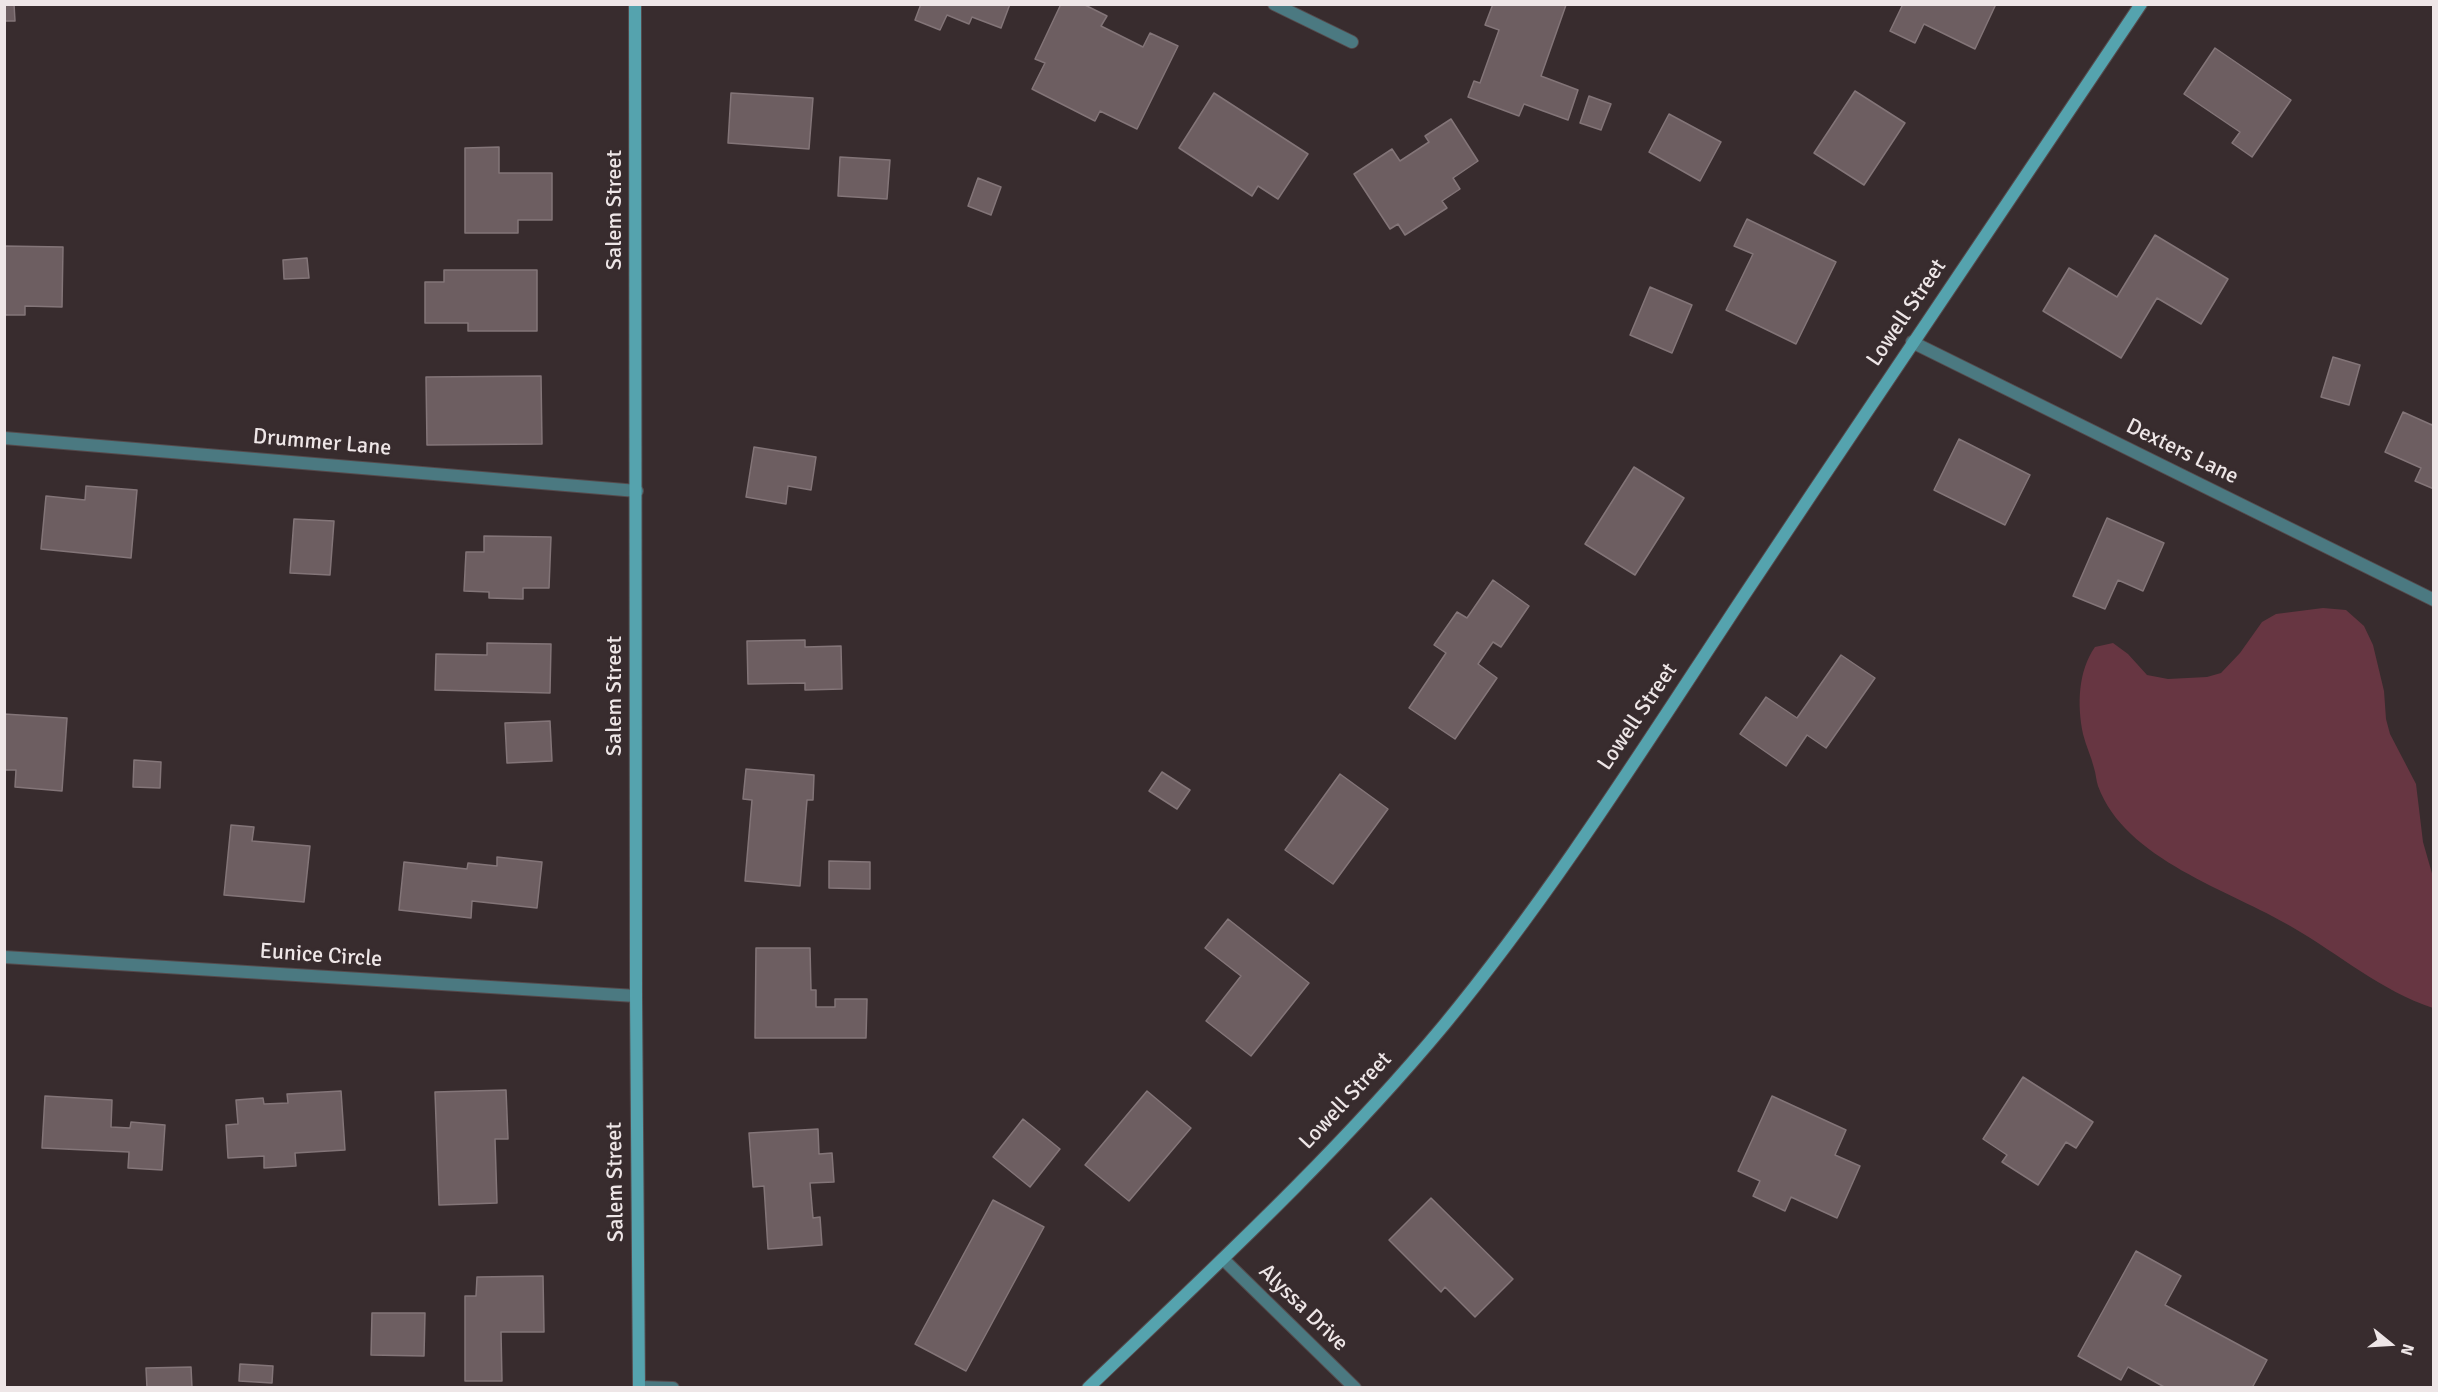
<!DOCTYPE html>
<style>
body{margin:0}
#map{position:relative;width:2438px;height:1392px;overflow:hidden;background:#382c2e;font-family:Signika,sans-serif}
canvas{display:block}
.frame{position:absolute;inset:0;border:6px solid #eee6e7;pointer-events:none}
.north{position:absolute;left:2360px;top:1314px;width:60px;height:60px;-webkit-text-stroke:4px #382c2e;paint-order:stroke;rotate:108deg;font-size:16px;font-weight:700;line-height:24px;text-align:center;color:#eee6e7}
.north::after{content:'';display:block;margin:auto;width:21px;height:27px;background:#eee6e7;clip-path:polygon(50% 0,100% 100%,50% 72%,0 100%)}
</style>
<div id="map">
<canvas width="2438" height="1392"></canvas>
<div class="frame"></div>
<div class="north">N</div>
</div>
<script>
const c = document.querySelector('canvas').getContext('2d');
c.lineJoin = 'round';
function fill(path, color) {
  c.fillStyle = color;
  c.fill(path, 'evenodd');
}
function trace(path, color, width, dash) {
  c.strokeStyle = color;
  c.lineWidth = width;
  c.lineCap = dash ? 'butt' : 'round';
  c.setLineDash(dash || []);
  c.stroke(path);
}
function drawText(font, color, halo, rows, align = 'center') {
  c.font = font + ' Signika,sans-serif';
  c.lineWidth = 6;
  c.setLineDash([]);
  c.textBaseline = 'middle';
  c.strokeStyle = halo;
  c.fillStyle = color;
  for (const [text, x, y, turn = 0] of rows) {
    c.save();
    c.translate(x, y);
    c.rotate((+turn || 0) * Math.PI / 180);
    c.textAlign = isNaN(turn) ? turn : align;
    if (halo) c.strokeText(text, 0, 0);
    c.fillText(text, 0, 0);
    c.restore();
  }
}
fill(new Path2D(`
 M2323 608 2346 610 2364 626 2373 645 2384 691 2386 719 2390 734 2416 784 2423 842 2433 877V1008C2381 991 2339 954 2292 927 2230 890 2125 860 2098 786 2096 780 2096 774 2094 768 2091 756 2086 746 2083 734 2077 705 2078 671 2095 647L2113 643 2128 654 2147 675 2168 679 2207 677 2221 673 2240 653 2262 622 2276 614Z`), '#673642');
const building = new Path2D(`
 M4 4H14L15 21H4Z
 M921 4H1010L1001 28 972 17 969 24 947 15 940 30 915 20Z
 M1061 4H1083L1107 16 1101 26 1143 47 1150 33 1178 46 1137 129 1100 111 1095 121 1032 89 1045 63 1035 59Z
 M1493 4 1566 5 1541 76 1578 90 1568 120 1524 104 1519 116 1468 97 1474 81 1480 83 1499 30 1485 25Z
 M1903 4H1996L1975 49 1924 24 1915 43 1890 31Z
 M2215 48 2291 100 2252 157 2232 143 2240 132 2184 94Z
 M1855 91 1905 123 1864 185 1814 153Z
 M731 93 813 98 809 149 728 143Z
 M1214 93 1308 154 1278 199 1258 186 1252 196 1179 148Z
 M1589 96 1611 104 1601 130 1580 123Z
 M1669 114 1721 142 1700 181 1649 152Z
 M1451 119 1478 161 1453 178 1460 189 1442 201 1447 208 1405 235 1398 224 1390 229 1354 174 1392 149 1400 161 1429 142 1425 136Z
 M499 147V173H552V220H518V233H465V148Z
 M840 157 890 160 887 199 838 196Z
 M978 178 1001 187 991 215 968 206Z
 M1747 219 1836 262 1796 344 1726 310 1753 254 1734 246Z
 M2155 235 2228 279 2201 324 2157 298 2121 358 2043 311 2069 268 2117 297Z
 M4 246 63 247 62 307 25 306V315H4Z
 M307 258 309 278 284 279 283 260Z
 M444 270H537V331H468V323H425V282H444Z
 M1650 287 1692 305 1672 353 1630 335Z
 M2333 357 2360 365 2349 405 2321 397Z
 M541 376 542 444 427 445 426 377Z
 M2403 412 2432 425 2434 420V489L2415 481 2421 468 2385 452Z
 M1959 439 2030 475 2005 525 1934 490Z
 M754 447 816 457 811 490 788 486 786 504 746 497Z
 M1634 467 1684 498 1635 575 1585 544Z
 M86 486 137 490 131 558 41 549 46 496 85 500Z
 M2107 518 2164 543 2143 591 2118 580 2105 609 2073 596Z
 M294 519 334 521 330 575 290 573Z
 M484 536 551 537 549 588H523V599L489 598V592L464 591 466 552H484Z
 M1493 580 1529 606 1501 647 1493 642 1478 664 1497 678 1455 739 1409 708 1446 653 1434 645 1457 612 1467 618Z
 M805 640V647L841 646 842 689 805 690V683L748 684 747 641Z
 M487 643 551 644 550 693 435 690 436 654 487 655Z
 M1841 655 1875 678 1826 748 1807 735 1786 766 1740 734 1766 697 1797 718Z
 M4 714 67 718 62 791 15 787 16 770H4Z
 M550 721 552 761 507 763 505 723Z
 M134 760 161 762 160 788 133 787Z
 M746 769 814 775 813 800H807L800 886 745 881 752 800 743 799Z
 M1162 772 1190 790 1177 809 1149 791Z
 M1340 774 1388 809 1333 884 1285 850Z
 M231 825 254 827 252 841 310 846 304 902 224 895Z
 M497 857 542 862 537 908 472 901 471 918 399 910 404 862 467 869 468 863 497 866Z
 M829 861 870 862V889L829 888Z
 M1228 919 1309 983 1251 1056 1206 1021 1241 976 1205 948Z
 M756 948H810L811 990H816V1007H835V999H867L866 1038H755Z
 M2023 1077 2093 1122 2076 1148 2066 1142 2038 1185 2002 1162 2007 1155 1983 1139Z
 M506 1090 508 1139H495L497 1203 439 1205 435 1092Z
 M341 1091 345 1150 295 1153 296 1166 264 1168V1156L228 1158 226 1125 238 1124 236 1100 263 1098 264 1104 288 1103 287 1094Z
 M1147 1091 1191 1128 1129 1201 1085 1165Z
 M45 1096 112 1100 111 1127 130 1128 131 1122 165 1125 162 1170 128 1168 129 1152 42 1148Z
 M1772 1096 1846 1130 1835 1155 1860 1166 1837 1218 1791 1197 1785 1211 1753 1196 1760 1181 1738 1171Z
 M1023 1119 1060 1149 1030 1187 993 1157Z
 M818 1129 819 1154 832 1153 834 1182 810 1183 813 1218 820 1217 822 1245 768 1249 764 1186 753 1187 749 1133Z
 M1431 1198 1513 1279 1475 1317 1445 1287 1441 1292 1389 1240Z
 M993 1200 1044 1227 966 1371 915 1344Z
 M2136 1251 2181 1276 2165 1305 2267 1360 2252 1388H2166L2128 1367 2121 1380 2078 1356Z
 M543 1276 544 1332H501L502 1381H465V1296H476L477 1277Z
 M372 1313H425L424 1356 371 1355Z
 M240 1364 273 1366 272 1383 239 1381Z
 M191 1367 192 1388H147L146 1368Z`);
fill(building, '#6d5e61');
trace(building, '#837578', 1.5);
const service = new Path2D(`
 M639 1387 673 1388`);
const minor = new Path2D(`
 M1274 4 1352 42
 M1912 342 2434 600
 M4 438 637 491
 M4 957 636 996
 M1223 1259 1355 1388`);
const secondary = new Path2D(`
 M635 4 636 996 639 1388
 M1088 1388C1210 1271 1336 1155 1444 1025 1555 890 1649 739 1745 594 1876 397 2008 201 2141 4`);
trace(service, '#554a4c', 14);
trace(minor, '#554a4c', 14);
trace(secondary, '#554a4c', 14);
trace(service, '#4b7981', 12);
trace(minor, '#4b7981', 12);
trace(secondary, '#55a3ae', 12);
drawText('22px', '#eee6e7', '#382c2e', [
 ["Salem Street",615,210,-90],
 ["Lowell Street",1907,313,-56],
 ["Drummer Lane",322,443,5],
 ["Dexters Lane",2182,452,26],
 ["Salem Street",615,696,-90],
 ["Lowell Street",1638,717,-56],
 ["Eunice Circle",321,956,4],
 ["Lowell Street",1346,1101,-47],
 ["Salem Street",616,1182,-91],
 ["Alyssa Drive",1303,1308,44]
]);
</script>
